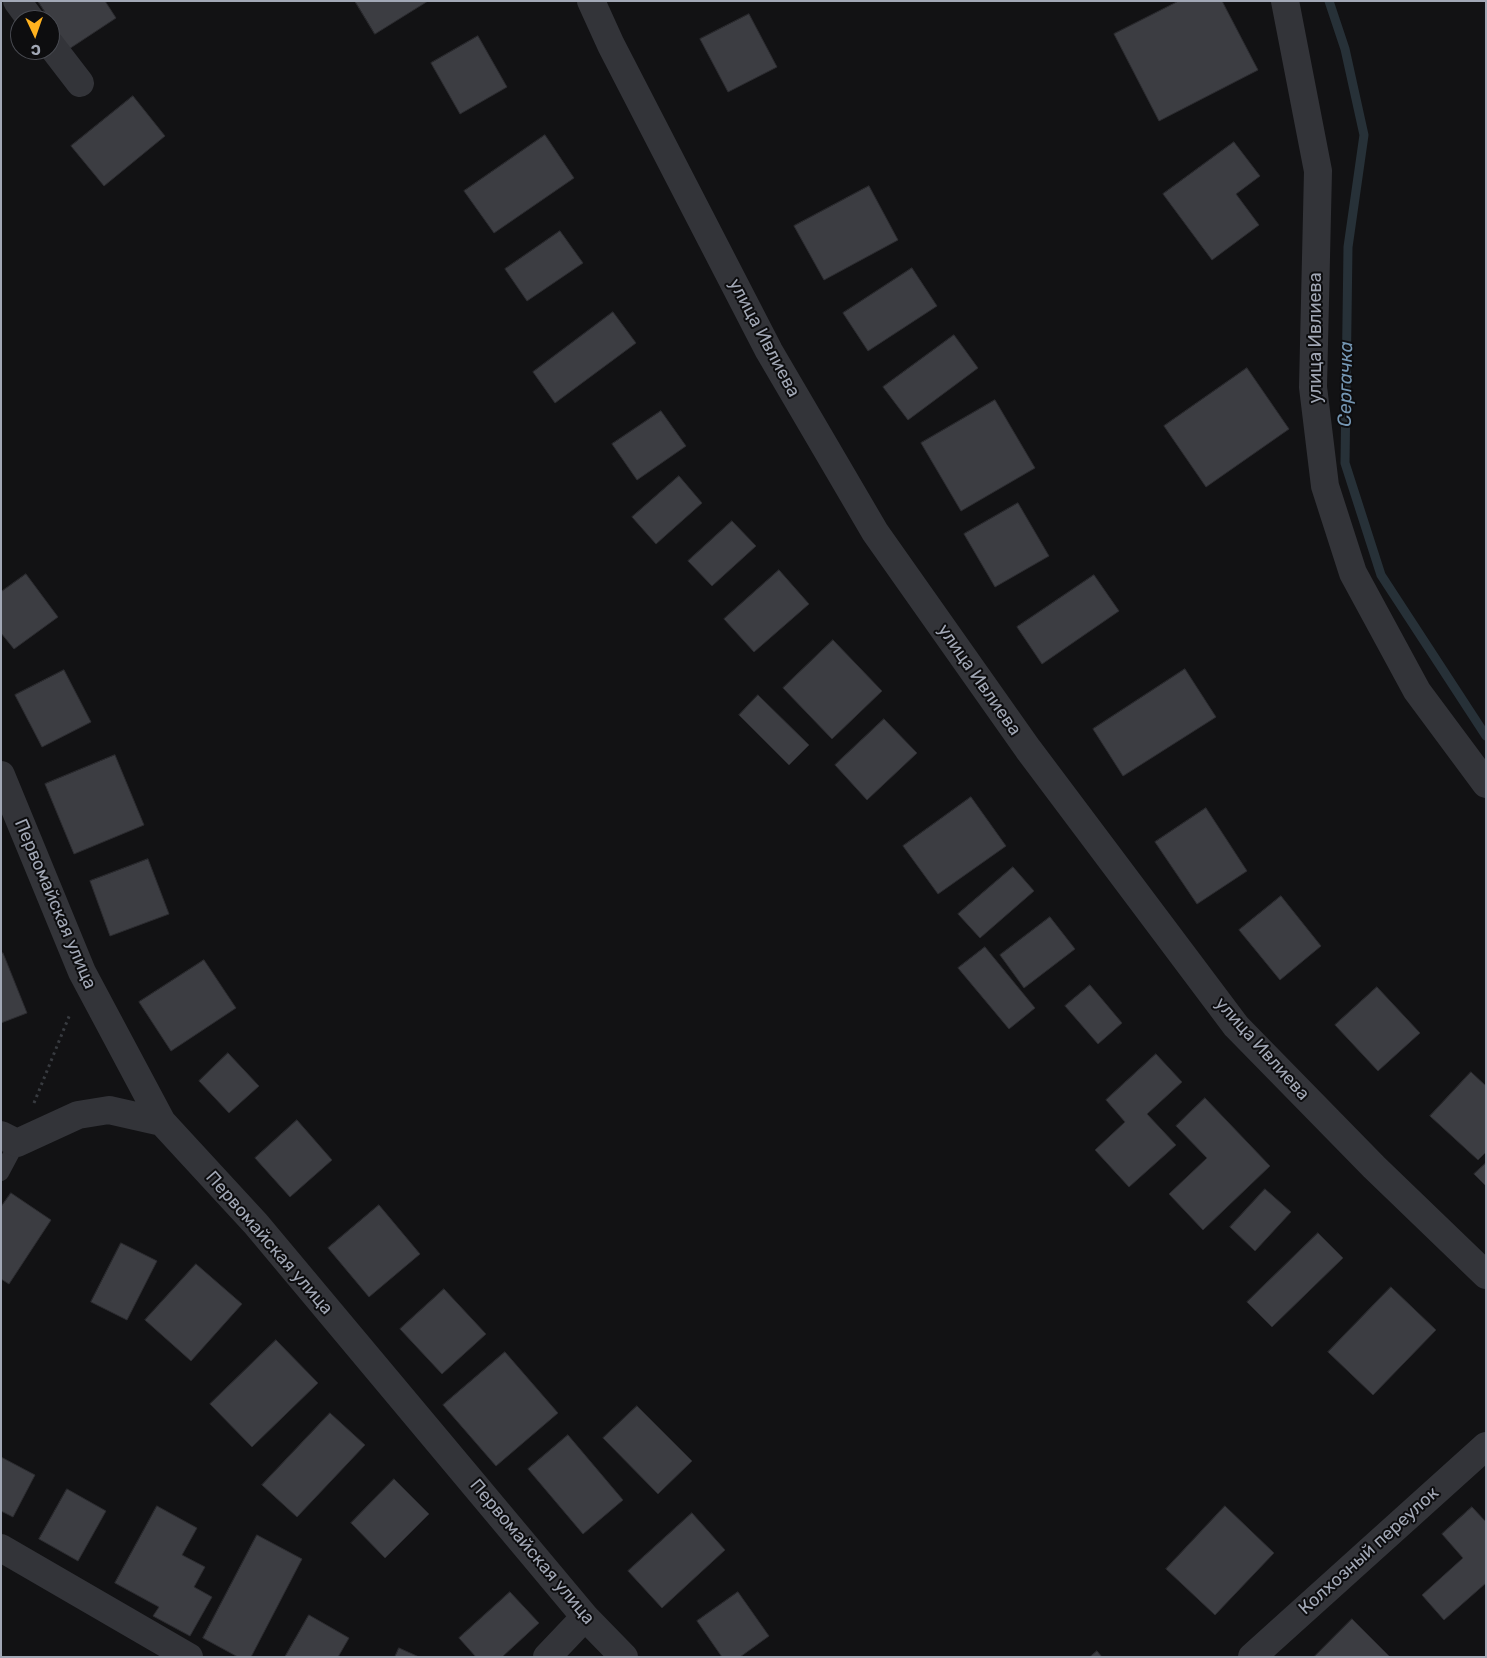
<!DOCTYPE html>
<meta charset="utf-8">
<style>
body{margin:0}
#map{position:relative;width:1487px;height:1658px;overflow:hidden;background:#121214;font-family:Rubik,sans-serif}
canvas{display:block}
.frame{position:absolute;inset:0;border:2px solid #a2a8b6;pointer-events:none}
.north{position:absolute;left:10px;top:10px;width:50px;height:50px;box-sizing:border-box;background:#0d0d0f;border:1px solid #494b52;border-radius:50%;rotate:177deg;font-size:14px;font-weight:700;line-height:20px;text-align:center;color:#a2a8b6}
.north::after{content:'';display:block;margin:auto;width:18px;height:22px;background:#ffb21f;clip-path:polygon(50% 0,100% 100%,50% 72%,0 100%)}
</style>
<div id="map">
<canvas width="1487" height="1658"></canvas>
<div class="frame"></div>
<div class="north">С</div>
</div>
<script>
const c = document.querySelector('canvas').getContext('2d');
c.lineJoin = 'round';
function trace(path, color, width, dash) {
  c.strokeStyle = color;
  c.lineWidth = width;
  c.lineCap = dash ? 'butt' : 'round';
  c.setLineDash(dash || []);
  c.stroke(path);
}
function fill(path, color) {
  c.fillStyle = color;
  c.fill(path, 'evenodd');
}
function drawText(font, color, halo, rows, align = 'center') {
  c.font = font + ' Rubik,sans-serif';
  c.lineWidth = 4;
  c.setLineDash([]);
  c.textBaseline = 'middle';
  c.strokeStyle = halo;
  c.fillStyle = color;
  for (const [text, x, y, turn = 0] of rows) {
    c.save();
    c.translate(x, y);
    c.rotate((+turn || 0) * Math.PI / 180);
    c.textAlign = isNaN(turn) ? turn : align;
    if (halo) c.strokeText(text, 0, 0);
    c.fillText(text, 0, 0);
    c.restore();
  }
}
trace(new Path2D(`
 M1329 1 1345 49 1364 135 1348 247 1345 463 1381 575 1486 736`), '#273138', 9);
const building = new Path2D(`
 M38 1H105L116 18 69 49Z
 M355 1H428L375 34Z
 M1179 1H1222L1258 70 1159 121 1114 34Z
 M749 14 777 67 728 92 700 39Z
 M478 36 507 87 460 114 431 63Z
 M133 96 165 136 104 186 71 146Z
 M545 135 574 178 494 233 464 191Z
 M1234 142 1260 176 1236 194 1259 225 1212 260 1163 194Z
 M869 186 898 240 824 280 794 226Z
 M560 231 583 263 527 301 505 269Z
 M912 268 937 306 868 351 843 313Z
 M613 312 636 343 555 403 533 372Z
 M954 335 978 368 908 420 883 387Z
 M1247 368 1289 429 1206 487 1164 426Z
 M995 400 1035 468 961 511 921 443Z
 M661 411 686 446 637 480 612 444Z
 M679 476 702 503 656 544 632 517Z
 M1018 503 1049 556 995 587 964 534Z
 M732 521 756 546 712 586 688 561Z
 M779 570 809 604 754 652 724 619Z
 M26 574 58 617 14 649 1 633V592Z
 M1094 575 1119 611 1042 664 1017 627Z
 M833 640 882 691 832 739 783 688Z
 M1185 669 1216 717 1123 776 1093 729Z
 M64 670 91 722 42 747 15 695Z
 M758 695 809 745 789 765 739 715Z
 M884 719 917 753 867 800 835 765Z
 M115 755 144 825 74 854 45 784Z
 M971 797 1006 846 938 894 903 846Z
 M1206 808 1247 871 1197 904 1155 842Z
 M148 859 169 914 110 936 90 881Z
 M1013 867 1034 891 980 938 958 914Z
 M1281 896 1321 946 1280 980 1239 930Z
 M1050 917 1075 949 1024 988 1000 955Z
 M985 947 1035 1008 1009 1029 958 968Z
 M3 953 27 1013 1 1023V954Z
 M204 960 236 1008 171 1051 139 1002Z
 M1090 985 1122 1023 1098 1044 1065 1006Z
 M1377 987 1420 1033 1378 1071 1335 1025Z
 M228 1053 259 1086 229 1113 199 1081Z
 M1156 1054 1182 1082 1147 1114 1176 1145 1129 1187 1095 1150 1125 1122 1106 1100Z
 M1471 1072 1486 1086V1152L1478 1160 1430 1116Z
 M1205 1098 1270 1166 1203 1230 1169 1194 1207 1158 1176 1126Z
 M297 1120 332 1160 290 1197 255 1158Z
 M1486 1163V1186L1474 1174Z
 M1265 1189 1291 1212 1255 1251 1230 1227Z
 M11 1193 51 1220 9 1284 1 1279V1207Z
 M379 1205 420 1254 369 1297 328 1248Z
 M1318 1233 1343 1258 1272 1327 1247 1302Z
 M121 1243 157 1261 127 1320 91 1302Z
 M196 1264 242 1304 191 1361 145 1320Z
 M1391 1287 1436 1330 1373 1395 1328 1352Z
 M444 1289 486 1334 442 1374 400 1329Z
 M276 1340 318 1383 252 1447 210 1404Z
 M505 1352 558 1413 496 1466 443 1405Z
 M637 1406 692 1461 658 1494 603 1438Z
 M330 1413 365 1445 297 1517 262 1485Z
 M568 1435 623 1500 583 1534 528 1469Z
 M1 1457 35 1475 13 1517 1 1511Z
 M394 1479 429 1514 385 1558 351 1523Z
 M67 1489 106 1511 78 1561 39 1539Z
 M157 1506 197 1528 182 1555 205 1567 194 1587 212 1597 190 1636 153 1616 159 1607 115 1583Z
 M1225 1506 1274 1553 1215 1615 1166 1569Z
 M1472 1507 1486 1522V1583L1444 1620 1422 1595 1463 1558 1442 1534Z
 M692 1513 725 1550 662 1608 628 1571Z
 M257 1535 302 1559 251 1657H238L203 1638Z
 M510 1592 539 1623 502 1657H476L459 1638Z
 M738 1592 769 1636 740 1657H722L697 1621Z
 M309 1615 349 1638 338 1657H285Z
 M1352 1619 1390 1657H1314Z
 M399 1648 419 1657H395Z
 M1097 1651 1102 1657H1090Z`);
fill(building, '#3c3d42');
trace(building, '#2c2c30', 1);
trace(new Path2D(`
 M34 1103 70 1014`), '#383b40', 3, [2.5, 4]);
trace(new Path2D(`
 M1 1173 17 1143`), '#333439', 16);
trace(new Path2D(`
 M17 1 31 20
 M591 1 611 45 769 351 875 532 1028 749 1236 1026 1374 1167 1486 1275
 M1285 1 1318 171 1313 387 1325 486 1353 573 1417 691 1486 784
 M50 44 80 83
 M1 775 82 972 162 1122 256 1224 585 1617 624 1657
 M1 1135 17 1143 78 1115 109 1110 162 1122
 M1 1548 189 1657
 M547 1657 585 1617
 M1252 1657 1486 1446`), '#333439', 28);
drawText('18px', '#a2a8b6', '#0d0d0f', [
 ["улица Ивлиева",764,338,62],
 ["улица Ивлиева",1316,338,-90],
 ["улица Ивлиева",979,680,55],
 ["Первомайская улица",55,904,67],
 ["улица Ивлиева",1262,1049,48],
 ["Первомайская улица",269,1243,49],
 ["Колхозный переулок",1369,1551,-42],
 ["Первомайская улица",532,1552,50]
]);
drawText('italic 19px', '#7597b4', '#0d0d0f', [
 ["Сергачка",1346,384,-89]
]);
</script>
